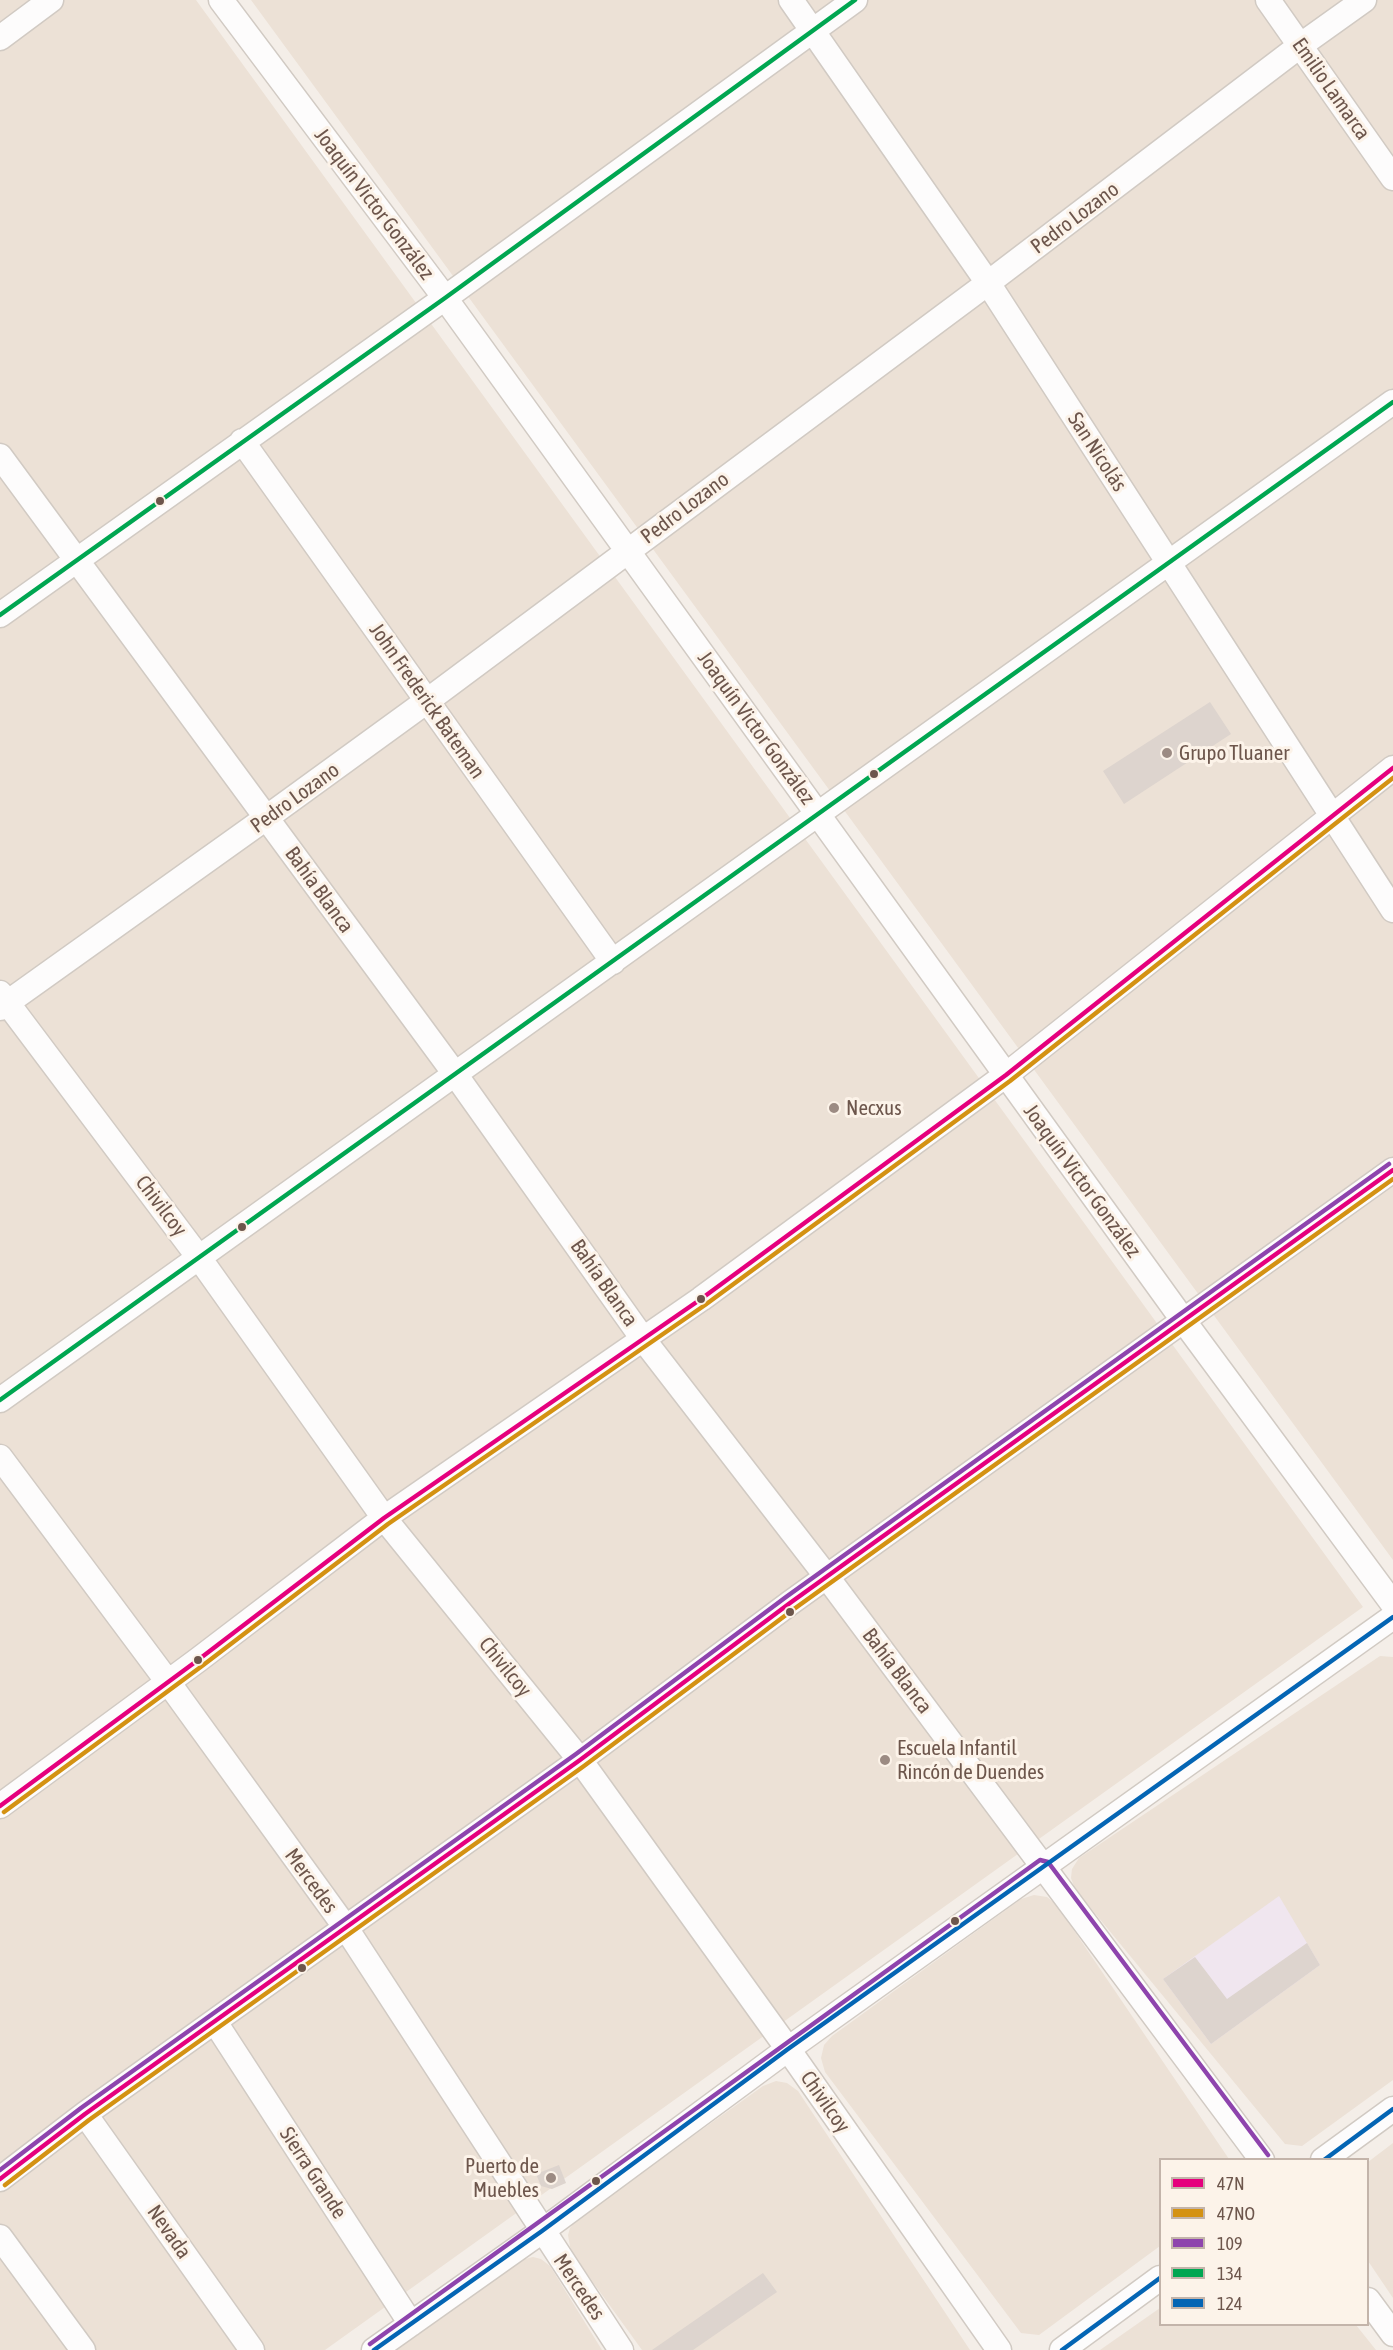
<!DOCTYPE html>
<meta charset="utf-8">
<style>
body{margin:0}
#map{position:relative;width:1393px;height:2350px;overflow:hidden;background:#f4eee8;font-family:"Asap Condensed",sans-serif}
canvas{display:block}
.legend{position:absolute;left:1159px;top:2158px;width:210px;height:168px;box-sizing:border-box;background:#fcf3e9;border:2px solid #c3b4aa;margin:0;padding:8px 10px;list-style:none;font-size:18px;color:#6d564c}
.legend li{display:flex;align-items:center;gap:12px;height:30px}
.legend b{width:30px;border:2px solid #c3b4aa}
</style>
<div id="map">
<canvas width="1393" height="2350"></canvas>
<ul class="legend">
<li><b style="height:8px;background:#e5007d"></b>47N</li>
<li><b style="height:8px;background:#d49213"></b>47NO</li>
<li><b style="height:8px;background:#8e44ad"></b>109</li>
<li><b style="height:8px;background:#00a651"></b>134</li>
<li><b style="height:8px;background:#0465b4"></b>124</li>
</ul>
</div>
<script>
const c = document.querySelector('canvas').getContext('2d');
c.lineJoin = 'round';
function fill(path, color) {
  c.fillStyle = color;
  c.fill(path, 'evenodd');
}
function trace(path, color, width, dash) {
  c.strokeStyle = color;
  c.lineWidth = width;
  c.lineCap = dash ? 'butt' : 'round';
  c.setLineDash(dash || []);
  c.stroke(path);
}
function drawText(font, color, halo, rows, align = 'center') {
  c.font = font + ' "Asap Condensed",sans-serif';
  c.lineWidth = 6;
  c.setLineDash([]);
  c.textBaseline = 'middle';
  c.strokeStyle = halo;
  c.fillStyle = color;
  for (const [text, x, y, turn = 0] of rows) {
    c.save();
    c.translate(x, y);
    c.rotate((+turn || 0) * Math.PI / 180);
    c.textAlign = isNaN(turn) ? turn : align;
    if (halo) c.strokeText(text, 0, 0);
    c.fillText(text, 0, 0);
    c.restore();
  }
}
fill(new Path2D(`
 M0 0H196L1363 1607 325 2350H0Z
 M251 0H1393V1560Z
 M1380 1656 1393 1657V2080L1302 2146 1285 2144 1075 1889 1071 1878 1072 1869 1079 1858Z
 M1034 1895 1047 1897 1056 1904 1229 2159 1160 2160V2246L1039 2335 1021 2333 825 2072 821 2058 824 2045 832 2036 1021 1899Z
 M776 2081 787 2083 798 2091 970 2350H642L571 2252 568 2235 570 2228 578 2218 763 2086Z
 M1393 2143V2298L1368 2261V2162Z
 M533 2257 541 2259 550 2266 602 2350H396L520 2260Z
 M1160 2308V2324L1356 2325 1376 2350H1100Z`), '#ece1d6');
fill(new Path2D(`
 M1279 1896 1320 1965 1211 2044 1163 1979Z`), '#f0e6ef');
fill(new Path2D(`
 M1210 702 1231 734 1124 804 1103 771Z
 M1307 1943 1320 1965 1211 2044 1163 1979 1195 1957 1227 1999Z
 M559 2165 566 2183 552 2189 541 2186 536 2174Z
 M763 2273 777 2292 693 2350H652Z`), '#ddd4ce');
const minor = new Path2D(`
 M221 0 445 298 1183 1320 1393 1604
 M791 0 988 283 1393 910
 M1268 0 1393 178
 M0 38 51 0
 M242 441 613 962
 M0 456 455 1074 643 1339 827 1577 1262 2160
 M0 615 445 298 855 0
 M0 993 200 1259 384 1518 580 1760 788 2049 999 2350
 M0 1008 266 818 427 701 988 283 1301 45 1364 0
 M0 1400 1393 402
 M0 1457 168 1682 346 1928 621 2350
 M0 1806 198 1660 384 1518 701 1299 1006 1075 1393 768
 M215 2022 411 2324
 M85 2114 252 2350
 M1323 2160 1393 2109
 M0 2179 85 2114 580 1760 790 1603 1393 1170
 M0 2237 83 2350
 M1368 2300 1393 2334
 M374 2350 542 2231 788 2049 1393 1617
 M1062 2350 1160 2278`);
trace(minor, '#d1cac3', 27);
trace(minor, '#fdfcfc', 24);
trace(new Path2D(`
 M0 1806 198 1660 384 1518 701 1299 1006 1075 1393 768
 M0 2179 85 2114 580 1760 790 1603 1393 1170`), '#e5007d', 4.5);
trace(new Path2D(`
 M4 1812 202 1666 388 1524 705 1305 1010 1081 1393 778
 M5 2185 89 2120 584 1766 794 1609 1393 1179`), '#d49213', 4.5);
trace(new Path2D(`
 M0 2170 81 2108 576 1754 786 1597 1389 1164
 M370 2344 1040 1860 1048 1862 1268 2155`), '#8e44ad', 4.5);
trace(new Path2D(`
 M0 615 445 298 855 0
 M0 1400 1393 402`), '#00a651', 4.5);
trace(new Path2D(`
 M1324 2160 1393 2109
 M374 2350 542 2231 788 2049 1393 1617
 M1062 2350 1160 2278`), '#0465b4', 4.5);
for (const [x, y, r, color] of [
 [160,501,5,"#6d564c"],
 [1167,753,6,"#9c8b83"],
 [874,774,5,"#6d564c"],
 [834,1108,6,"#9c8b83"],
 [242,1227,5,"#6d564c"],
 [701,1299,5,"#6d564c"],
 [790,1612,5,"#6d564c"],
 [198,1660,5,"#6d564c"],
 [885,1760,6,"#9c8b83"],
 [955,1921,5,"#6d564c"],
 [302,1968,5,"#6d564c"],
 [551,2178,6,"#9c8b83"],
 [596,2181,5,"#6d564c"]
]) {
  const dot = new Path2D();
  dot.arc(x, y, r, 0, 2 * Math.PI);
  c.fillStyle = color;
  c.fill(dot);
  trace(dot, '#fcf3e9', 2);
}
drawText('21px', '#6d564c', '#fcf3e9', [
 ["Emilio Lamarca",1331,89,55],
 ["Joaquín Victor González",374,204,53],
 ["Pedro Lozano",1075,218,-37],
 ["San Nicolás",1097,452,57],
 ["Pedro Lozano",685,508,-37],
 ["John Frederick Bateman",427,701,55],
 ["Joaquín Victor González",756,728,54],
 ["Pedro Lozano",295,798,-36],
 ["Bahía Blanca",319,890,54],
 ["Joaquín Victor González",1082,1181,54],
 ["Chivilcoy",161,1206,53],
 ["Bahía Blanca",604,1283,55],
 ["Chivilcoy",505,1667,51],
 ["Bahía Blanca",897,1671,53],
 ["Mercedes",311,1881,54],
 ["Chivilcoy",825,2102,55],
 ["Sierra Grande",313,2173,57],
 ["Nevada",169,2232,55],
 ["Mercedes",579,2287,56]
]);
drawText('21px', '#6d564c', '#fcf3e9', [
 ["Grupo Tluaner",1179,753],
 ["Necxus",846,1108],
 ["Escuela Infantil",897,1748],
 ["Rincón de Duendes",897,1772],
 ["Puerto de",539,2166,"right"],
 ["Muebles",539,2190,"right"]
], 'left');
</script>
